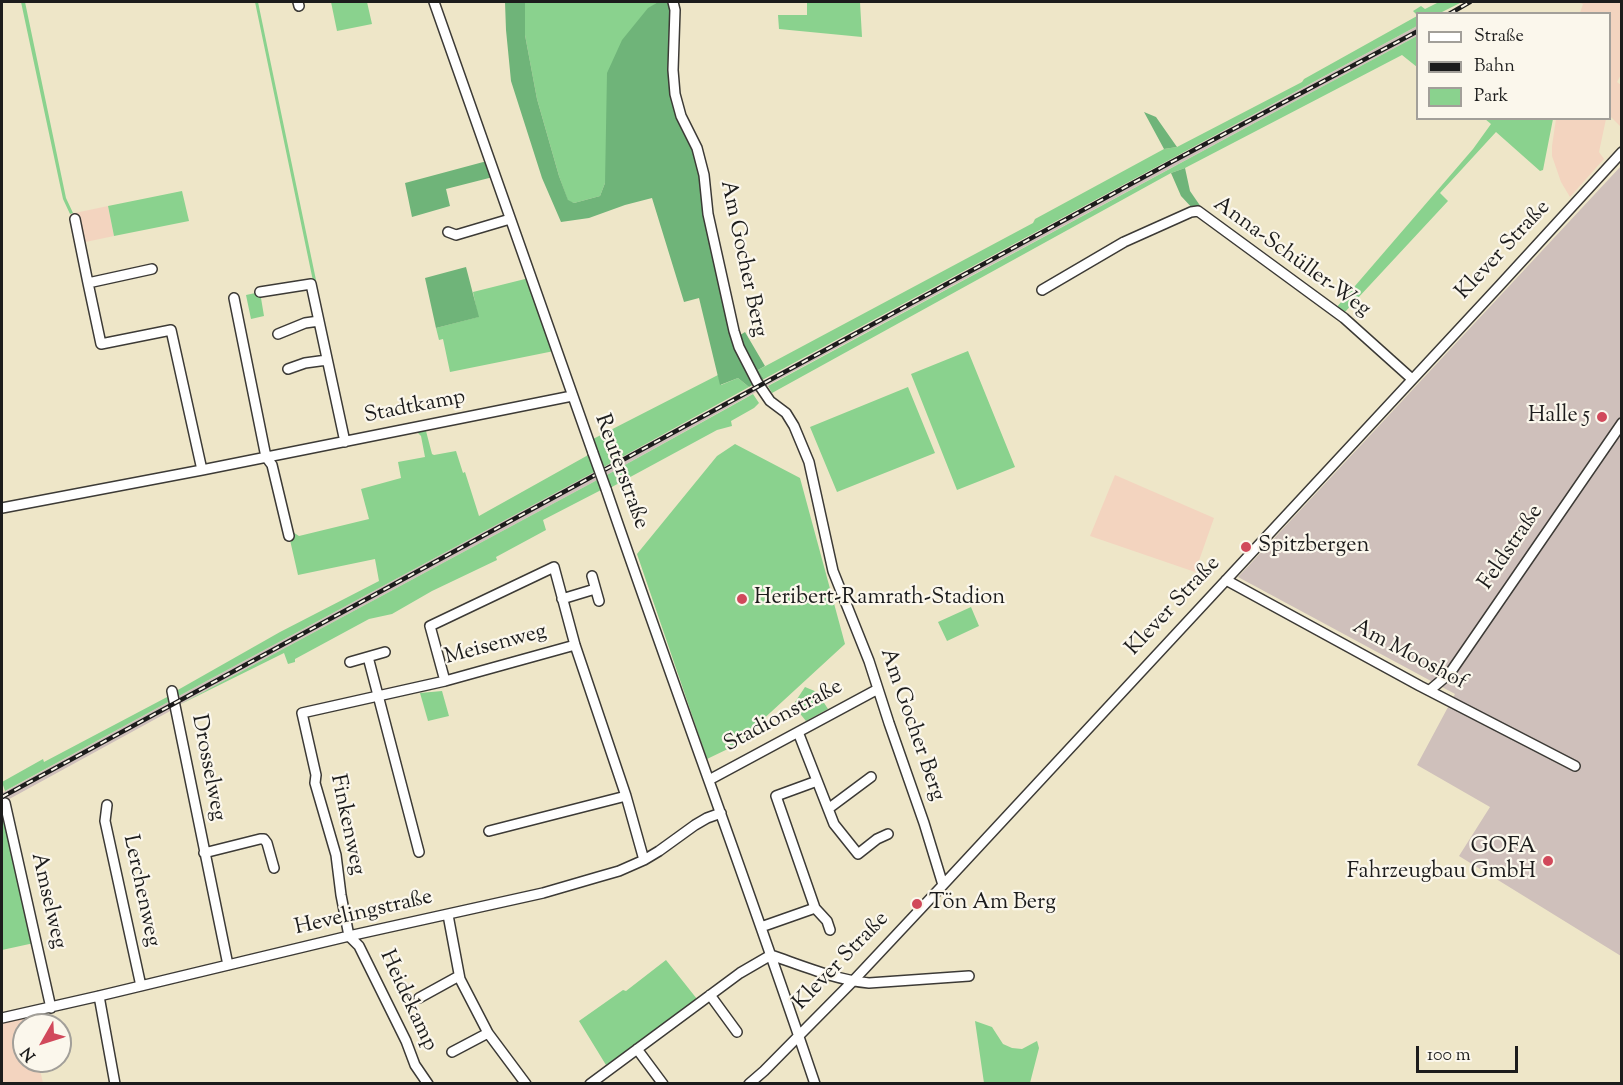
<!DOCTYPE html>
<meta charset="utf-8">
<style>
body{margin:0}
#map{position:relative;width:1623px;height:1085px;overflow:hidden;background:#eee6c8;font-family:"Sorts Mill Goudy",serif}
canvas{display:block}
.frame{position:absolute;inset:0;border:3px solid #1c1c1c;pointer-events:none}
.legend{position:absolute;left:1416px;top:12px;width:195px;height:108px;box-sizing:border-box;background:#fbf7ec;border:2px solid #a29f99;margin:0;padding:8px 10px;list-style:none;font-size:18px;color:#1c1c1c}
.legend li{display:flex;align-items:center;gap:12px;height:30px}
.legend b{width:30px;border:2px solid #a29f99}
.north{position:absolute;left:12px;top:1013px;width:60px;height:60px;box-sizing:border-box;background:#fbf7ec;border:2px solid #a29f99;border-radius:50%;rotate:231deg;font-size:16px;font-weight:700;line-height:24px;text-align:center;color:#1c1c1c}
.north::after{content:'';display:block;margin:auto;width:21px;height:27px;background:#d1495b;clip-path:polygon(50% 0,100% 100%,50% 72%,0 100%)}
.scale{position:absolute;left:1416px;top:1046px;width:102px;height:27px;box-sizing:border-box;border:3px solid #1c1c1c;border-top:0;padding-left:8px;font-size:18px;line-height:21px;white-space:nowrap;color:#1c1c1c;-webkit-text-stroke:4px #fbf7ec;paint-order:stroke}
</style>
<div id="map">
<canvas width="1623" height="1085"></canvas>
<div class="frame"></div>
<ul class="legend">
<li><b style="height:8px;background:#fff"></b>Straße</li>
<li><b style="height:8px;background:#1c1c1c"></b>Bahn</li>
<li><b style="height:16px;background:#8ad28e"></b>Park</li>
</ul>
<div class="north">N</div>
<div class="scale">100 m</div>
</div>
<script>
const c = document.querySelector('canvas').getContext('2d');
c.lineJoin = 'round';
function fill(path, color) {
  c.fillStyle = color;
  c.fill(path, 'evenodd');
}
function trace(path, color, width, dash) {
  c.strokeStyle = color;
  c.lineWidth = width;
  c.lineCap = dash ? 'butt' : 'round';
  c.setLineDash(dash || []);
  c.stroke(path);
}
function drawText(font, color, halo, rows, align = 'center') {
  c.font = font + ' "Sorts Mill Goudy",serif';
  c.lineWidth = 4.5;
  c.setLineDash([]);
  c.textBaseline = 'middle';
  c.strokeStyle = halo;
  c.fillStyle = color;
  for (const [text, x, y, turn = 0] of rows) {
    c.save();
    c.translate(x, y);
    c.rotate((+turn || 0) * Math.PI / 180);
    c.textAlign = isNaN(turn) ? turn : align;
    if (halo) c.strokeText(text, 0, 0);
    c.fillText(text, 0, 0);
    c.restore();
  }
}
fill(new Path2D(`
 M1578 2H1621L1622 73 1617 82 1621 85V127L1610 116V14L1580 13 1583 4Z
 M1556 119H1606L1599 152 1604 159 1570 197 1561 182 1552 156V146Z
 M108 206 114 236 76 244 70 214Z
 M1115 475 1214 518 1195 572 1090 536Z
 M29 1017 30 1025H24V1061H38L43 1083H2V1022Z`), '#f3d4bf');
fill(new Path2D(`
 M1417 26V36L1286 106 763 388 605 476 602 468Z
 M1621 166V956L1459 856 1490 807 1417 765 1455 694 1238 577Z
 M596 471 599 479 179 705 177 697Z
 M170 701 172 710 2 803V793Z`), '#cfc0bb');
fill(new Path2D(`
 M21 2H25L66 198 73 213 70 214 63 199Z
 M255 2H258L316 280 313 281Z
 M331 2H367L372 24 337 31Z
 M525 2H658L648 9 605 183 600 196 574 203 568 201 559 176 537 99 525 35Z
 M807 2H860L862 37 779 29 778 15H807Z
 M1439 2H1462L1440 13 1418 14 1417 15 1413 11 1421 6 1425 9Z
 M1417 16V26L764 379 758 370 1033 223 1035 219 1164 149 1177 147 1302 82 1304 79Z
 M1417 36V67L1402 55 1185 168 1171 173 772 393 768 386 1286 106Z
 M1485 119H1553L1543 170 1540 171 1496 132 1440 193 1448 201 1344 313 1336 308 1473 149 1491 124Z
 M182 191 189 221 114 236 108 206Z
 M529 278 554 351 450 372 443 339 439 340 436 328 478 317 473 292Z
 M260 292 264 316 251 319 246 295Z
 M968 351 1015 467 957 490 911 374Z
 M718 375 721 385 738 378 749 387 602 468 593 439Z
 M908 387 935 453 837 492 810 427Z
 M753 394 759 403 754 408 731 421 732 426 717 430 610 488 605 476Z
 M426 431 432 454 434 455 456 451 463 473 465 472 479 516 590 454 596 471 177 697 176 691 280 632 379 581 375 559 298 575 290 540 293 539 291 531 299 536 369 519 361 489 401 478 398 462 425 457 421 436 417 432Z
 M735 444 800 478 845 644 734 746 707 759 637 554 717 456Z
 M599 479 603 489 543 520 546 530 496 557 497 560 432 591 392 614 369 619 295 659V662L288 664 284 653 179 705Z
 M971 607 979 626 947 641 938 622Z
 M805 687 817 692 828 709 806 721 793 705Z
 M442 691 449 716 428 721 420 693Z
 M169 696 170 701 5 791 2 782 43 759 44 762Z
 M2 803 34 943 2 950Z
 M666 960 697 999 655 1031 606 1065 579 1021 623 990 626 991Z
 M975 1021 992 1027 1003 1044 1012 1048 1022 1049 1037 1041 1039 1048 1030 1083H984Z`), '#8ad28e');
fill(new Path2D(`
 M505 2H525V35L537 99 559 176 568 200 574 203 600 196 605 183 607 73 622 40 648 8 658 2H671L672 71 696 149 718 272 756 383 749 387 738 378 720 385 699 298 684 302 652 198 625 205 589 218 561 222 542 178 511 81 506 30Z
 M1144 112 1156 117 1177 147 1164 149Z
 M487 161 493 177 446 189 450 206 412 217 405 183Z
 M1185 168 1190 191 1201 207 1194 210 1181 196 1171 173Z
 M466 267 479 317 436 328 425 278Z
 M745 332 765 366 758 370 764 379 759 382 737 337Z`), '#6fb479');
const minor = new Path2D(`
 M298 2 299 6
 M434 2 593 453
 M673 2 675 10 673 70 675 94 681 116 697 148 704 175 708 214 734 331 739 347 757 382 770 401 786 413 794 426 809 462 833 571 869 661 889 723 924 823 943 885
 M75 219 88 283
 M448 232 456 235 510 219
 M152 269 88 283 101 344 171 330 202 470
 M1042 290 1124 242 1191 212 1198 211 1344 318 1412 379
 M260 292 311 284 345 442
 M234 298 266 457 272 465 289 536
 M278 334 305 323 319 321
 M288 369 305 363 327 360
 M606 489C674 688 748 884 815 1084
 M2 508 202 470 572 396
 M592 576 599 601
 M1226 580 1420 686 1575 766
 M562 599 595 589
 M368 657 419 852
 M350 662 385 652
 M445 681 430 626 554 567 575 645 626 796 644 860
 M1430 690 1450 673 1622 423
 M172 691 228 965
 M798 732 834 824 858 854 877 839 888 834
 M709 780 878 689
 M5 803 51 1008
 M107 805 105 821 141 986
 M828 809 871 777
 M489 831 626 796
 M204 853 260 839H264L267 843 274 868
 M815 908 827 921 830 930
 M448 915 460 979 488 1033 526 1084
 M761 927 815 908 776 796 817 781
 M771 955C803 966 836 980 869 983L969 976
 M710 995 737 1032
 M99 996 115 1084
 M419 998 459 976
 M2 1018 99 996 349 936 543 893 598 877 619 871 644 860 659 851 695 825 707 818 721 813
 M637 1049 663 1084
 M452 1052 488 1033
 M428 1084 415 1065 406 1041 359 946 349 936 341 895 336 855 315 783 316 775 302 713 445 681 575 645
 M590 1084 740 973 771 955
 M749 1084 764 1071 853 981 943 885 1501 284 1622 152`);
trace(minor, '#3c3a36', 12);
trace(minor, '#fff', 9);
const rail = new Path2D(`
 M1449 14 1470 2
 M2 797 1177 159 1418 31`);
trace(rail, '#1c1c1c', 4.5);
trace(rail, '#fbf7ec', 2, [7]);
const minorBridge = new Path2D(`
 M593 453 606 489`);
trace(minorBridge, '#3c3a36', 12, []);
trace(minorBridge, '#fff', 9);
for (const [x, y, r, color] of [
 [1602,417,6,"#d1495b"],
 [1246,547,6,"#d1495b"],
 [742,599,6,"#d1495b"],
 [1548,861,6,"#d1495b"],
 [917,904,6,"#d1495b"]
]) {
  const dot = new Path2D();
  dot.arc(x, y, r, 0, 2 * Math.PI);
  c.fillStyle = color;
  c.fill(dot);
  trace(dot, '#fbf7ec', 2);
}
drawText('22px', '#1c1c1c', '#fbf7ec', [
 ["Klever Straße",1504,251,-47],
 ["Anna-Schüller-Weg",1291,258,36],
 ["Am Gocher Berg",742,259,78],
 ["Stadtkamp",415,408,-11],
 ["Reuterstraße",620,472,70],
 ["Feldstraße",1512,548,-56],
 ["Klever Straße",1174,607,-47],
 ["Meisenweg",496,646,-15],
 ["Am Mooshof",1409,656,28],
 ["Stadionstraße",784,717,-28],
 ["Am Gocher Berg",911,725,71],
 ["Drosselweg",207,768,79],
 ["Finkenweg",346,825,78],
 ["Lerchenweg",140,891,78],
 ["Amselweg",47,901,77],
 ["Hevelingstraße",364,914,-13],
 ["Klever Straße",842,962,-46],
 ["Heidekamp",407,1001,65]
]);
drawText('22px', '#1c1c1c', '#fbf7ec', [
 ["Halle 5",1590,417,"right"],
 ["Spitzbergen",1258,547],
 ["Heribert-Ramrath-Stadion",754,599],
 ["GOFA",1536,848,"right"],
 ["Fahrzeugbau GmbH",1536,873,"right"],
 ["Tön Am Berg",929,904]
], 'left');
</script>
